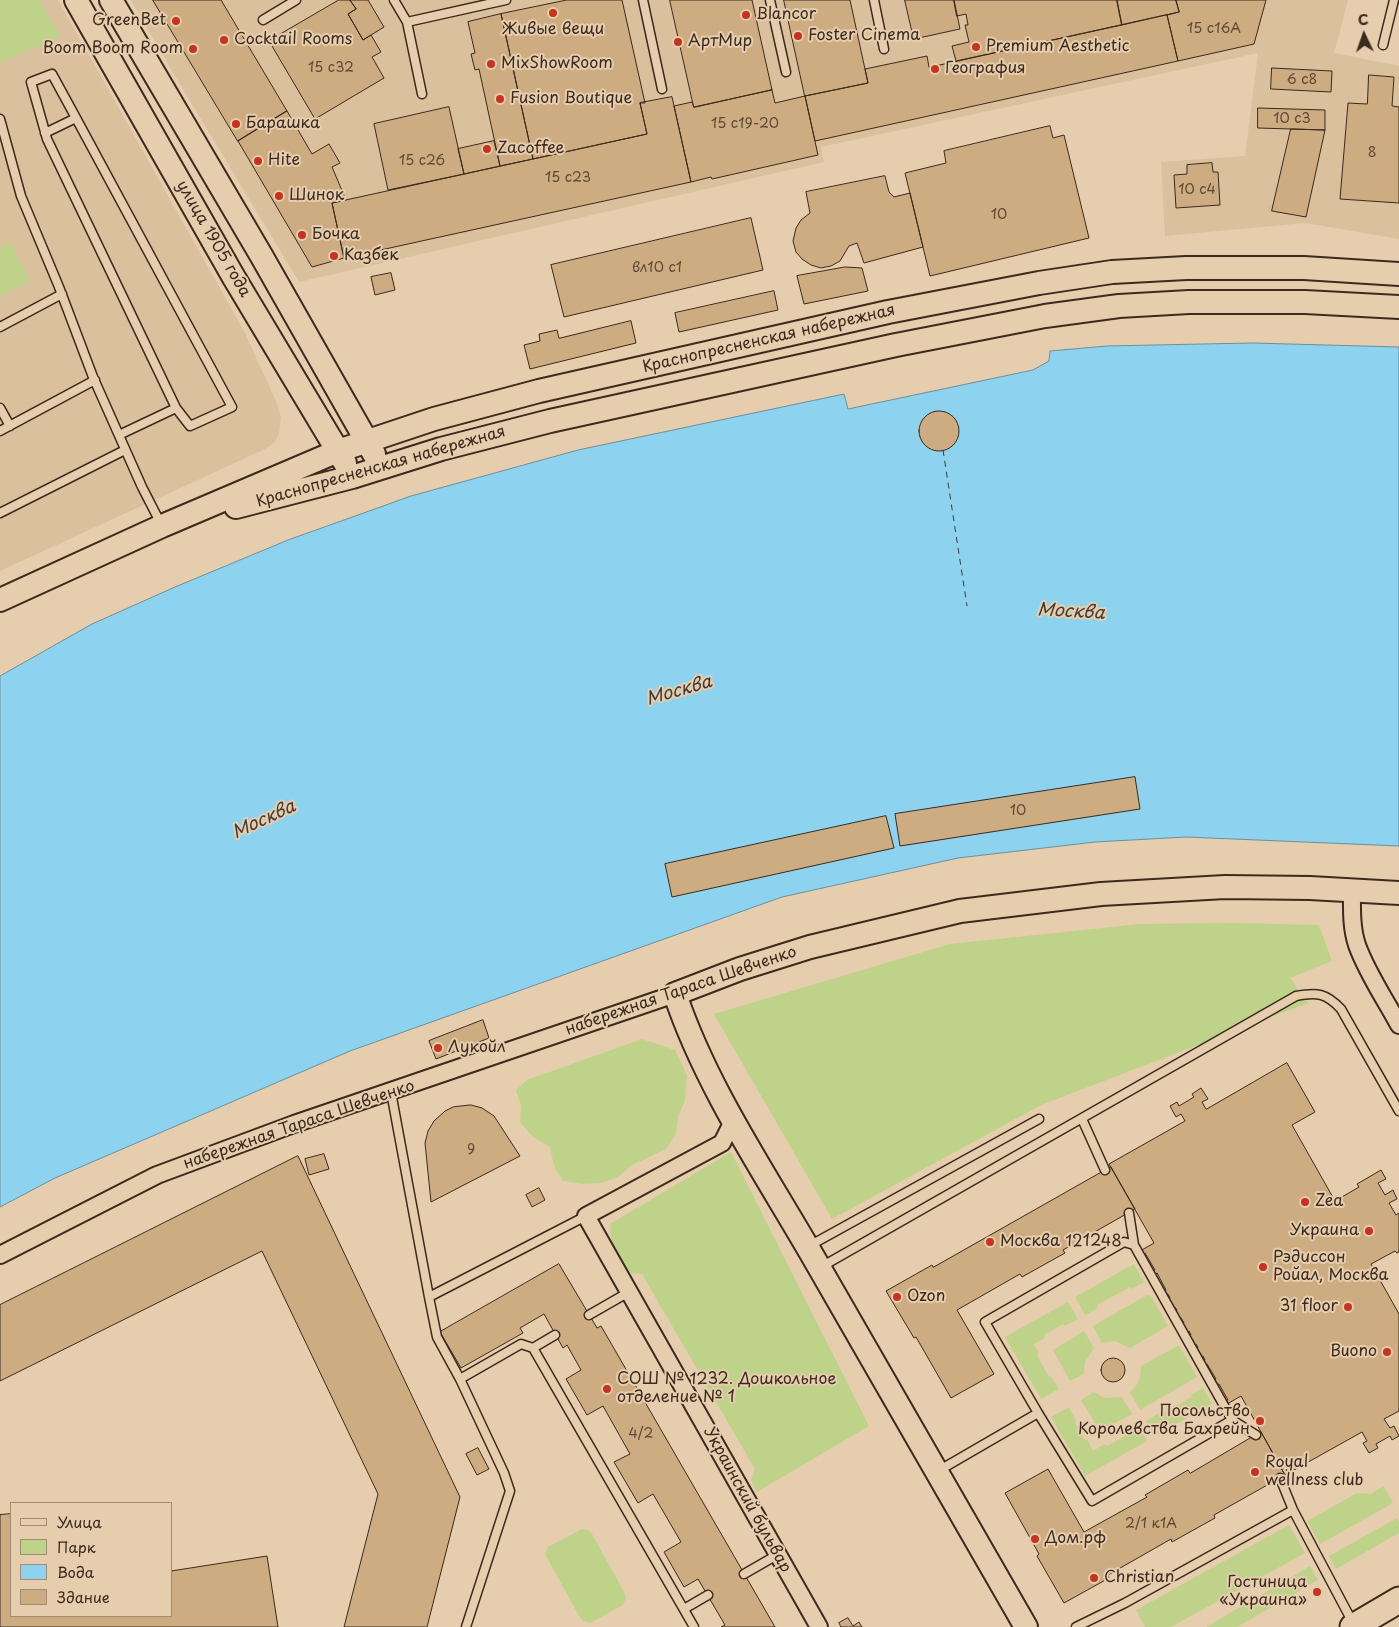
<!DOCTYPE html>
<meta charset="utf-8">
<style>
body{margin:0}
#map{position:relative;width:1399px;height:1627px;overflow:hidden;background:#e6cdae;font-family:"Playpen Sans",sans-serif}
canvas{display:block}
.legend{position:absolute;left:10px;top:1502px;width:162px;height:115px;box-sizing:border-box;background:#e6cdae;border:1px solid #a28c74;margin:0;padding:6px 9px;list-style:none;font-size:15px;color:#3b2a1e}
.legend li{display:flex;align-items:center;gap:10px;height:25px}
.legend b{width:25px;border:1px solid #a28c74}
.north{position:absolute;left:1339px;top:10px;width:50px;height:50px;-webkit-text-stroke:4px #e6cdae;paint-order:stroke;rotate:357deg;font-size:14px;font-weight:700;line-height:20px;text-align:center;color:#3b2a1e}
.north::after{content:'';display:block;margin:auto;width:18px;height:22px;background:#3b2a1e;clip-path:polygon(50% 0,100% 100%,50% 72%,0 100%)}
</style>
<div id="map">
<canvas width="1399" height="1627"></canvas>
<ul class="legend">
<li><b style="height:6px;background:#e6cdae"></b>Улица</li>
<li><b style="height:14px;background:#bed389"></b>Парк</li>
<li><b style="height:14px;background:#8dd3ef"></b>Вода</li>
<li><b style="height:14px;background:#ccac80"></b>Здание</li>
</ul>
<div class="north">С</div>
</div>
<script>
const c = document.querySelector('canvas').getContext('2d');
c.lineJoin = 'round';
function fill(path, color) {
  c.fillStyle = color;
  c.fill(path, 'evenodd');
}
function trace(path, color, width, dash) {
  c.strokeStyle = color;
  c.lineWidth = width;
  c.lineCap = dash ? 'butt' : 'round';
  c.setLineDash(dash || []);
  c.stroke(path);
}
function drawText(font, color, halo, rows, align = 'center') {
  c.font = font + ' "Playpen Sans",sans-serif';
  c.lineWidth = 4;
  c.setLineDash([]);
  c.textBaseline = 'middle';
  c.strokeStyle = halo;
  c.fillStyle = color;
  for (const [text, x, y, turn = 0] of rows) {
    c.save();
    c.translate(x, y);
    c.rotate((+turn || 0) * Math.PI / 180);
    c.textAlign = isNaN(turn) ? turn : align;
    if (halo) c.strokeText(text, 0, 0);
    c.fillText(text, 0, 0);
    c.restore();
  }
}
fill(new Path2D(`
 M0 0H58L245 333 276 401 281 417 279 434 274 443 265 449 0 571Z
 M131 0H1348L1334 53 1399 66V239L1305 223 1165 236 1161 162 1245 156 1258 53 821 147 824 162 299 282 175 76Z`), '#dbc09d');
fill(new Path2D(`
 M0 0H40L60 37 0 62Z
 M10 242 30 281 0 296V247Z
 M1233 923 1319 925 1332 961 1290 978 1308 1003 1041 1105 832 1219 714 1014 950 944 1140 924Z
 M642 1039 675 1050 687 1075 685 1100 678 1117 676 1134 666 1149 632 1165 618 1177 601 1183 582 1184 563 1181 554 1166 550 1147 533 1137 520 1122 521 1105 516 1090 527 1080Z
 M731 1152 869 1426 757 1492 751 1480 755 1469 642 1274 628 1273 612 1245 610 1224Z
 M1134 1264 1144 1282 1132 1289 1130 1287 1097 1305 1098 1308 1085 1315 1075 1297Z
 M1147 1295 1151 1296 1168 1326 1130 1348 1115 1341 1102 1343 1093 1326Z
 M1068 1302 1078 1319 1065 1326 1063 1324 1044 1335 1045 1338 1034 1344 1039 1353 1037 1355 1049 1377 1051 1376 1059 1389 1041 1399 1005 1337Z
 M1084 1331 1094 1348 1085 1362 1084 1374 1070 1381 1053 1350Z
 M1179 1345 1197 1377 1140 1410 1130 1392C1139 1385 1141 1377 1141 1366Z
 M1203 1388 1212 1404 1155 1436 1146 1421 1163 1411 1164 1413 1192 1397 1191 1395Z
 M1094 1392 1104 1398 1122 1397 1132 1414 1100 1431 1081 1400Z
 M1069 1407 1076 1421 1075 1423 1085 1440 1087 1439 1093 1451 1105 1444 1107 1446 1128 1434 1127 1432 1138 1425 1147 1441 1085 1476 1051 1417Z
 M1384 1486 1393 1503 1320 1544 1307 1521 1357 1493 1370 1494Z
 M1397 1518 1399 1522V1533L1336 1569 1329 1556Z
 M1289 1525 1305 1553 1171 1627H1145L1136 1610Z
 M582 1529 588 1530 592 1534 624 1592 626 1598 623 1605 590 1623 583 1621 579 1616 545 1554 548 1547Z
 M1310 1566 1318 1580 1237 1627H1206Z`), '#bed389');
const water = new Path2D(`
 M1253 343 1399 347V846L1186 837 1095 842 958 858 782 897 350 1051 55 1178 0 1207V676L92 624 175 587 288 540 411 496 578 450 844 394 848 409 1033 370 1049 361 1050 351 1107 346Z`);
fill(water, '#8dd3ef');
trace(water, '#6c8f9b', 1);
trace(new Path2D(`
 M943 450 967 606`), '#433b33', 1, [6, 5]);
const building = new Path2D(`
 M153 0H221L287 111 238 141Z
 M339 0H350L356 9 348 14 363 40 371 35 381 52 372 57 384 78 315 119 269 41Z
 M350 0H368L384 27 363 40 348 14 356 9Z
 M567 0H622L645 103H640L647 134 533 159 501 14Z
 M670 0H752L772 90 694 107Z
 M784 0H850L868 83 805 96Z
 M905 0H954L960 29 914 39Z
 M954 0H1117L1122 25 956 61 952 46 969 42 965 25H968L966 14 957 16Z
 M1117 0H1176L1179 12 1122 25Z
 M1176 0H1266L1254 44 1178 61 1167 15 1179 12Z
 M501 14 533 159 500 166 479 69 475 70 471 54 475 53 468 22Z
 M1167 15 1178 61 815 141 805 96 868 83 865 69 927 56 929 67Z
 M1272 68 1332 71 1331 92 1271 89Z
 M1369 75 1394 77 1392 106 1399 107V203L1340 199 1348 103 1367 104Z
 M772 90 775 103 805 96 818 155 712 179 711 177 691 182 674 106 692 102 694 107Z
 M672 97 691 182 344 258 332 203 647 134 640 103Z
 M449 107 464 174 388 190 374 124Z
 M1258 108 1325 110V130L1258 128Z
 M287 111 312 154 329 144 340 163 332 167 346 200 332 203 344 258 312 267 238 141Z
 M1050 126 1053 138 1064 135 1089 238 930 276 905 173 946 163 944 151Z
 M1291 129 1325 130 1306 217 1272 211Z
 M494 141 500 166 464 174 458 149Z
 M1212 163 1213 172H1218L1220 205 1176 208 1174 175 1187 174V165Z
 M885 176 889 192 894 197 910 193 923 247 864 263 857 243 849 246 840 261 831 266 821 268 811 265 802 259 796 252 793 241 796 228 801 220 810 213 806 192Z
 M751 218 763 270 564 317 551 265Z
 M845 267 862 268 868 291 804 304 797 276Z
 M391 273 395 290 375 295 371 277Z
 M774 291 778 310 679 332 675 313Z
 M631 321 636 343 530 369 524 345 540 341 539 334 557 330 559 338Z
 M919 431a20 20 0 1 1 40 0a20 20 0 1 1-40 0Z
 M1135 777 1140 809 900 846 895 814Z
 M886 816 894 848 672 897 665 864Z
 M483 1020 489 1038 436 1059 429 1041Z
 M1287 1063 1315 1112 1292 1125 1335 1201 1359 1187 1357 1184 1381 1170 1386 1179 1378 1183 1385 1195 1393 1190 1397 1199 1389 1203 1396 1215 1399 1213V1252L1397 1253 1395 1251 1371 1264 1399 1314V1411L1384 1419 1390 1428 1394 1426 1399 1436 1392 1440 1390 1436 1376 1444 1378 1448 1369 1453 1363 1443 1367 1441 1362 1432 1285 1475 1241 1396 1227 1404 1225 1401 1228 1400 1219 1384 1216 1385 1214 1381 1216 1379 1207 1364 1205 1365 1202 1361 1205 1360 1203 1356 1201 1357 1196 1349 1198 1348 1196 1344 1194 1345 1189 1336 1191 1335 1189 1331 1187 1333 1182 1324 1184 1323 1181 1318 1179 1319 1174 1311 1177 1310 1174 1306 1172 1307 1167 1299 1170 1298 1168 1294 1165 1295 1163 1291 1166 1290 1157 1273 1154 1275 1152 1271 1155 1270 1145 1253 1143 1255 1140 1251 1154 1243 1109 1164 1185 1121 1181 1114 1176 1117 1170 1106 1177 1102 1179 1106 1194 1097 1192 1094 1201 1088 1208 1099 1202 1102 1206 1109Z
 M471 1105 482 1108 494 1116 520 1156 431 1202 425 1143 428 1131 434 1121 445 1111 453 1107Z
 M324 1154 329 1169 309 1175 305 1159Z
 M298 1156 460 1497 427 1627H344L378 1494 262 1251 0 1381V1305Z
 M1111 1167 1135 1209 1063 1250 1065 1253 1047 1263 1022 1277 1020 1274 957 1310 994 1374 951 1398 916 1337 914 1338 886 1291 932 1265 933 1267Z
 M539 1188 545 1200 532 1207 526 1195Z
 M559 1264 597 1328 601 1326 775 1627H721L725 1625 698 1579 684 1587 664 1552 681 1542 653 1494 638 1503 614 1462 630 1454 603 1406 587 1415 566 1379 581 1370 567 1345 563 1348 544 1314 520 1328 523 1333 461 1368 440 1332Z
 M1101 1370a12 12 0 1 1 24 0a12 12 0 1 1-24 0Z
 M1261 1432 1285 1475 1214 1515 1215 1518 1172 1542 1171 1539 1108 1575 1109 1578 1064 1603 1037 1556 1039 1554 1005 1493 1048 1469 1084 1532 1147 1497 1145 1495 1188 1470 1190 1473Z
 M478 1448 489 1469 477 1475 466 1454Z
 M11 1514V1616H171V1571L267 1556 278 1627H0V1515Z
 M848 1618 853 1626 859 1622 862 1627H841L839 1623Z`);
fill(building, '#ccac80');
trace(building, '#3b2a1e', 1);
const lane = new Path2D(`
 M394 0 407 22 422 94
 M643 0 662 89
 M770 0 786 72
 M874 0 884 49
 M263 20 296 0
 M407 22 506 0
 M1383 45 1394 0
 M52 74 76 118 232 407 190 426 176 408 47 139 31 82Z
 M0 119 21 196 59 287 93 377 142 487 161 524
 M45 133 76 118
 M0 327 62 294
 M0 408 10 426
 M0 431 95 380
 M119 435 176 408
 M0 513 125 450
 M391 1092 429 1297
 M1082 1119 1105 1170
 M1129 1213 1134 1245
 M809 1246 1039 1119
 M821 1267 1296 996C1317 992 1326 993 1341 1009L1399 1111
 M589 1315 629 1292
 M555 1335 533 1348 694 1627
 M460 1379 521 1344 533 1348
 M1038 1413 985 1322 1124 1242 1134 1245 1232 1420
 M938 1471 1038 1413 1092 1501 1232 1420 1256 1435
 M1280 1478 1293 1510 1353 1623
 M744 1574 777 1555
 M684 1609 708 1595
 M466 1627 510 1491 504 1473 460 1379 437 1337 429 1297 586 1216
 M1076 1627 1125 1603 1293 1510`);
const street = new Path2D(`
 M1352 890C1352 908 1351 927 1357 945 1367 973 1385 999 1399 1025
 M733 1121 722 1143 586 1216 819 1627
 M0 1255 157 1175 294 1124 675 994`);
const secondary = new Path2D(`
 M76 0 233 276 345 463
 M111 0 261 255 374 454
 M236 507 352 477 441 449 550 421 896 345 1045 316 1119 306 1189 302H1305L1399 307
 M0 600 162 526 338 451 434 419 539 391 888 312 1039 283 1112 272 1186 268H1304L1399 274
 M1026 1627C957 1507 888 1387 819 1267 769 1179 707 1090 675 994L740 969 810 947 960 911 1101 894 1225 887 1310 888 1399 893`);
const primary = new Path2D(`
 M1353 1627 1399 1600`);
trace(lane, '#3b2a1e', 11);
trace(street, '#3b2a1e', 20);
trace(secondary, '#3b2a1e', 26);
trace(primary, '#3b2a1e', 29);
trace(lane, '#e6cdae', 8);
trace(street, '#e6cdae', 16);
trace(secondary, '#e6cdae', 22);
trace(primary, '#e6cdae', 25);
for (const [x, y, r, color] of [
 [553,13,5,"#c8321e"],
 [746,15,5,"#c8321e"],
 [176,21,5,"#c8321e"],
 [798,36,5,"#c8321e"],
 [224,40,5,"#c8321e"],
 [678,42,5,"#c8321e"],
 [976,47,5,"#c8321e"],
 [193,49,5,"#c8321e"],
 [491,64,5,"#c8321e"],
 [935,69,5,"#c8321e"],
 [500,99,5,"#c8321e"],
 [236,124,5,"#c8321e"],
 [487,149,5,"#c8321e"],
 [258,161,5,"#c8321e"],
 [279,196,5,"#c8321e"],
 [302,235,5,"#c8321e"],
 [334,256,5,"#c8321e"],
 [438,1048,5,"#c8321e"],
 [1305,1202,5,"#c8321e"],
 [1369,1231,5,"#c8321e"],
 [990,1242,5,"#c8321e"],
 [1263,1267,5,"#c8321e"],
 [897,1297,5,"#c8321e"],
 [1348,1307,5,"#c8321e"],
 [1387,1352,5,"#c8321e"],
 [607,1389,5,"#c8321e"],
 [1260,1421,5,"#c8321e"],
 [1255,1472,5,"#c8321e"],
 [1035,1539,5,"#c8321e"],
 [1094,1578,5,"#c8321e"],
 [1317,1592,5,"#c8321e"]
]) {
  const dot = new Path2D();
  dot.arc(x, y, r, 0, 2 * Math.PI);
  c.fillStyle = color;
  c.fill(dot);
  trace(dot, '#e6cdae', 2);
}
drawText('14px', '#5f4a36', null, [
 ["15 с16А",1214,29],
 ["15 с32",331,68],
 ["6 с8",1302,80],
 ["10 с3",1292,119],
 ["15 с19-20",745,124],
 ["8",1372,153],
 ["15 с26",422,161],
 ["15 с23",568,178],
 ["10 с4",1197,190],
 ["10",999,215],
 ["вл10 с1",657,268],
 ["10",1018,811],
 ["9",471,1150],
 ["4/2",641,1434],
 ["2/1 к1А",1151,1524]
]);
drawText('16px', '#3b2a1e', '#e6cdae', [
 ["Blancor",756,15],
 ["GreenBet",166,21,"right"],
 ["Живые вещи",553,30,"center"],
 ["Foster Cinema",808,36],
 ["Cocktail Rooms",234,40],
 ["АртМир",688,42],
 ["Premium Aesthetic",986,47],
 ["Boom Boom Room",183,49,"right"],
 ["MixShowRoom",501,64],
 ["География",945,69],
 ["Fusion Boutique",510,99],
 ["Барашка",246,124],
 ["Zacoffee",497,149],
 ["Hite",268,161],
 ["Шинок",289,196],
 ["Бочка",312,235],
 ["Казбек",344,256],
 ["Лукойл",448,1048],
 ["Zea",1315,1202],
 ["Украина",1359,1231,"right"],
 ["Москва 121248",1000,1242],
 ["Рэдиссон",1273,1258],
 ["Ройал, Москва",1273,1276],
 ["Ozon",907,1297],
 ["31 floor",1338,1307,"right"],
 ["Buono",1377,1352,"right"],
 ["СОШ № 1232. Дошкольное",617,1380],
 ["отделение № 1",617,1398],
 ["Посольство",1250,1412,"right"],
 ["Королевства Бахрейн",1250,1430,"right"],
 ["Royal",1265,1463],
 ["wellness club",1265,1481],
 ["Дом.рф",1045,1539],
 ["Christian",1104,1578],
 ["Гостиница",1307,1583,"right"],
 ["«Украина»",1307,1601,"right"]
], 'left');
drawText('16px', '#3b2a1e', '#e6cdae', [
 ["улица 1905 года",213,239,60],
 ["Краснопресненская набережная",769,339,-13],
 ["Краснопресненская набережная",381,467,-16],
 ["набережная Тараса Шевченко",681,991,-19],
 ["набережная Тараса Шевченко",299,1125,-19],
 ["Украинский бульвар",747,1500,61]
]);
drawText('italic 18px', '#433b33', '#e6cdae', [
 ["Москва",1071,612,3],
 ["Москва",679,691,-16],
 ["Москва",264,820,-25]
]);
</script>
